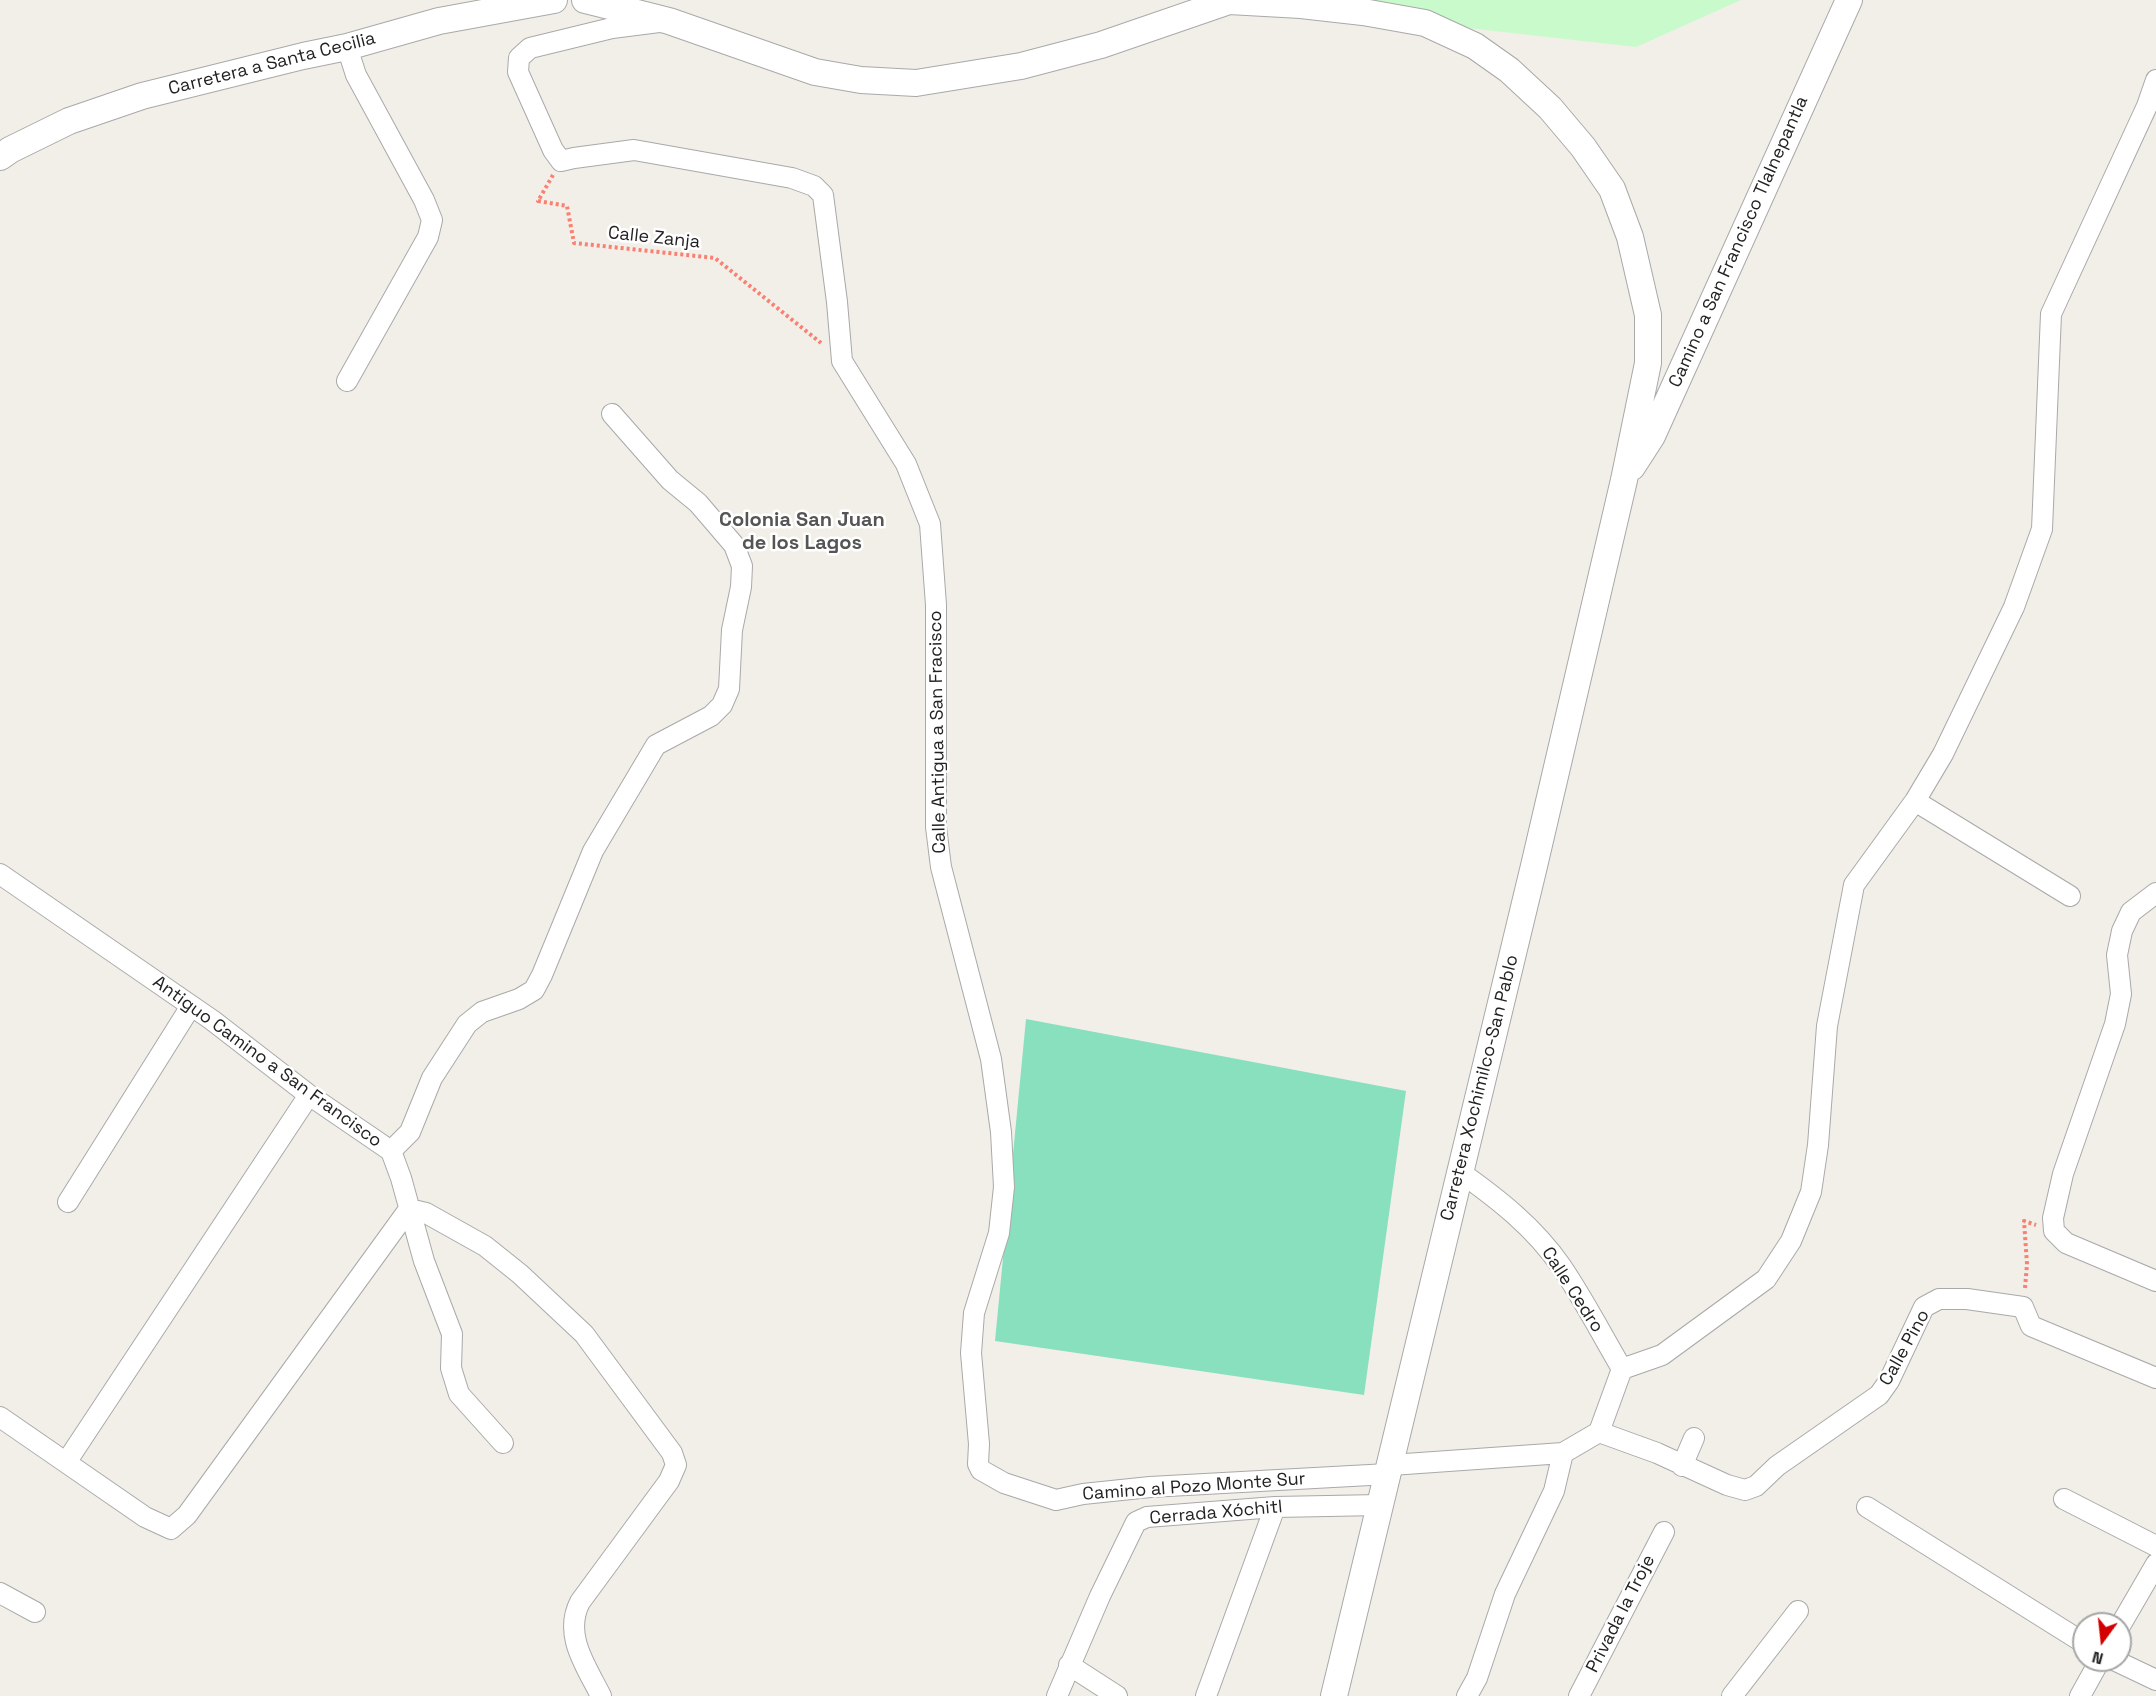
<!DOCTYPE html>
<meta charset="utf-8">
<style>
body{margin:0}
#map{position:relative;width:2156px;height:1696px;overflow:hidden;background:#f2efe9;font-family:"Space Grotesk",sans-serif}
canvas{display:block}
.north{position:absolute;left:2072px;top:1612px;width:60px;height:60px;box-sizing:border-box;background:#fff;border:2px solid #a7a7a7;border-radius:50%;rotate:195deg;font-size:16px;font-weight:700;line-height:24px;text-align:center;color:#222}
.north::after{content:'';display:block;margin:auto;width:21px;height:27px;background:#d40000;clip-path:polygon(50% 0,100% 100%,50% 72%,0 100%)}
</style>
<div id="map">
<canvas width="2156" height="1696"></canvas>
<div class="north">N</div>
</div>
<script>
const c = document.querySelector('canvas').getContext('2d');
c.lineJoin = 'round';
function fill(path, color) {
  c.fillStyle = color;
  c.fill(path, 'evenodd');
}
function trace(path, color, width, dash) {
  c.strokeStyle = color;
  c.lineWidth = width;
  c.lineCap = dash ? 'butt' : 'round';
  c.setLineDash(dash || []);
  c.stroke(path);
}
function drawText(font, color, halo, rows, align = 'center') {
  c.font = font + ' "Space Grotesk",sans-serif';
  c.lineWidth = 5;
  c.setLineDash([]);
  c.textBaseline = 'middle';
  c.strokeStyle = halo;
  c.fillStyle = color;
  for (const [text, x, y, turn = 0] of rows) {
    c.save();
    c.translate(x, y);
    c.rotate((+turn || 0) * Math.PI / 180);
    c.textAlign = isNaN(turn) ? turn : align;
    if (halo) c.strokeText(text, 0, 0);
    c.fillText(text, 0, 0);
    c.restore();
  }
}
fill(new Path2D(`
 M1220 0H1741L1636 47Z`), '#c8facc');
fill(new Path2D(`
 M1026 1019 1406 1091 1364 1395 995 1341Z`), '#88e0be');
const minor = new Path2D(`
 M659 22 612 28 530 48 519 58 518 72 553 150 561 161 574 158 634 150 792 178 814 186 823 195 837 302 842 361 906 464 930 524 936 605V827L941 867 991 1059 1001 1132 1004 1187 999 1233 974 1313 971 1353 979 1444 978 1464 981 1470 1004 1483 1056 1500 1083 1494 1150 1487 1388 1474
 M347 381 428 237 432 220 424 200 356 75 347 47
 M1915 801 2070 896
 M0 874 212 1020 309 1095 391 1151 401 1178 424 1261 452 1334 451 1368 459 1394 503 1443
 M2156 893 2131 912 2122 931 2117 955 2121 994 2115 1024 2063 1174 2053 1218 2054 1231 2066 1243 2156 1281
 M391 1151 410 1132 432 1078 467 1024 482 1012 519 999 534 990 542 975 593 851 656 745 711 716 722 705 729 689 732 630 741 587 742 566 734 545 698 503 670 480 612 414
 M1460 1172C1498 1199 1534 1227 1561 1266 1583 1298 1602 1335 1622 1369
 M68 1202 191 1006
 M409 1209 426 1213 485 1246 520 1274 584 1334 672 1453 676 1465 669 1481 580 1602C563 1635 586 1666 601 1696
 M0 1417 145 1517 171 1529 187 1515 409 1209
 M1599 1432 1622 1369 1662 1355 1766 1279 1791 1241 1811 1192 1818 1145 1827 1026 1854 885 1915 801 1943 754 2014 607 2042 529 2051 314 2147 106 2156 80
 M67 1461 309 1095
 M1391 1465 1563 1453 1599 1432 1657 1453 1727 1485 1745 1490 1756 1486 1777 1466 1879 1395 1889 1381 1924 1307 1939 1299H1967L2023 1307 2031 1326 2156 1378
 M1682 1466 1694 1438
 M2064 1499 2156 1546
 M1867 1507 2084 1643
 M0 1593 35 1612
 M2120 1626 2156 1564
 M2114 1660 2156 1680
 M1069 1665 1117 1696
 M1057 1696 1100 1596 1136 1522 1147 1517 1275 1507 1380 1505
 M1206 1696 1275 1507
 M1467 1696 1477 1678 1505 1594 1554 1491 1563 1453
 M1579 1696 1664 1532
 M1732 1696 1798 1611
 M2080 1696 2100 1660`);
const tertiary = new Path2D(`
 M585 0 669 21 815 72 861 80 916 83 1021 66 1101 45 1229 1 1301 5 1363 12 1425 23 1475 46 1509 70 1550 108 1583 147 1612 189 1630 237 1648 315V363L1624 480 1534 866 1334 1696
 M0 157 10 150 69 121 142 96 303 56 347 47 439 21 554 0
 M1632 467 1652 436 1849 0`);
trace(minor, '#a9a9a9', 22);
trace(tertiary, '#a9a9a9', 28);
trace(new Path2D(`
 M553 175 538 201 567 206 574 243 715 258 821 343
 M2025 1288 2027 1264 2024 1221 2036 1225`), '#fa8072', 4, [3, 3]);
trace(minor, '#fff', 20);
trace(tertiary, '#fff', 26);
drawText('18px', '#222', '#fff', [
 ["Carretera a Santa Cecilia",272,64,-14],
 ["Calle Zanja",654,238,6],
 ["Camino a San Francisco Tlalnepantla",1739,242,-66],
 ["Calle Antigua a San Fracisco",938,732,-91],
 ["Antiguo Camino a San Francisco",267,1062,36],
 ["Carretera Xochimilco-San Pablo",1480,1088,-76],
 ["Calle Cedro",1572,1290,57],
 ["Calle Pino",1905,1348,-61],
 ["Camino al Pozo Monte Sur",1194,1487,-4],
 ["Cerrada Xóchitl",1216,1513,-5],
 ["Privada la Troje",1621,1614,-63]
]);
drawText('bold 20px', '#555', '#fff', [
 ["Colonia San Juan",802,521],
 ["de los Lagos",802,544]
]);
</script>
